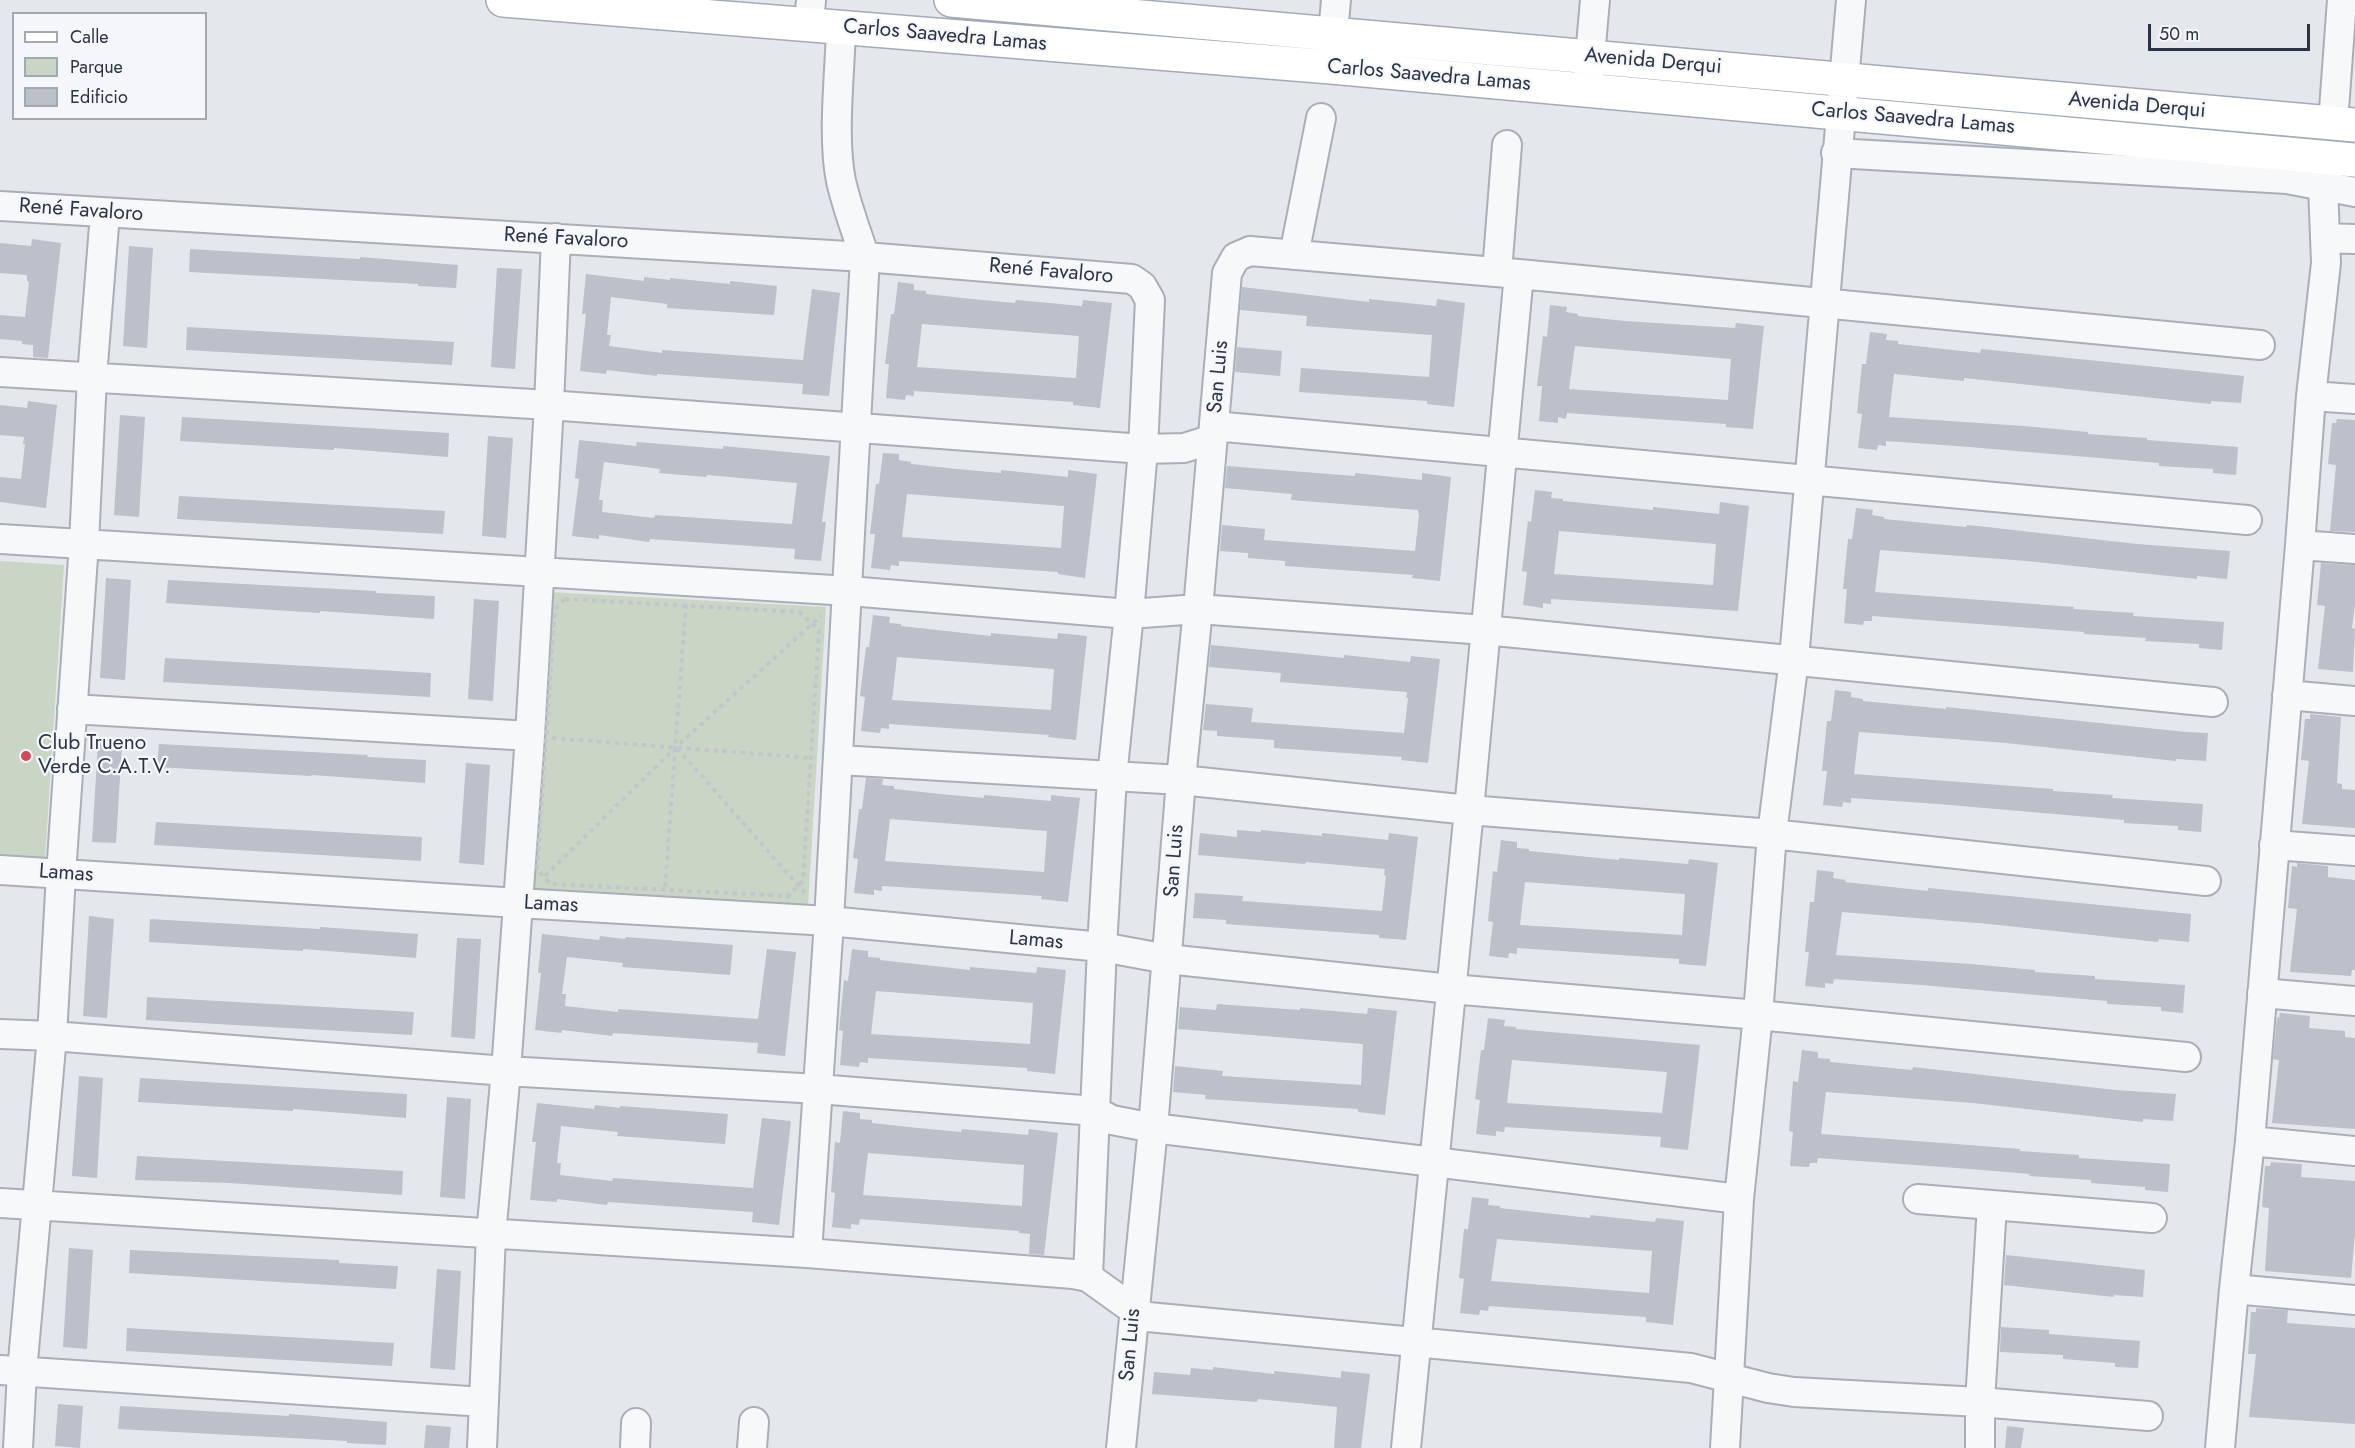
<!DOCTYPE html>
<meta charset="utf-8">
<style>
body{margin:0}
#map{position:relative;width:2355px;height:1448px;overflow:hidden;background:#e4e7ec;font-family:Jost,sans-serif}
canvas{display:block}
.legend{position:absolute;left:12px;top:12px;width:195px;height:108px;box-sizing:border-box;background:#f4f6f9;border:2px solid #a4a8b1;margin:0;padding:8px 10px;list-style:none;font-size:18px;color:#2b3445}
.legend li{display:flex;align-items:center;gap:12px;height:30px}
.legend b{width:30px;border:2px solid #a4a8b1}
.scale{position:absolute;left:2148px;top:24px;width:162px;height:27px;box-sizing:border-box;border:3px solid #2b3445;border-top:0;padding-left:8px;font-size:18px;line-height:21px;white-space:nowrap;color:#2b3445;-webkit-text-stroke:4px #f4f6f9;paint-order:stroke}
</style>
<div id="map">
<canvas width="2355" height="1448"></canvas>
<ul class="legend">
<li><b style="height:8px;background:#fff"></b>Calle</li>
<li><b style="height:16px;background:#c9d6c5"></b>Parque</li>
<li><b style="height:16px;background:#bbc0ca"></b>Edificio</li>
</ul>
<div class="scale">50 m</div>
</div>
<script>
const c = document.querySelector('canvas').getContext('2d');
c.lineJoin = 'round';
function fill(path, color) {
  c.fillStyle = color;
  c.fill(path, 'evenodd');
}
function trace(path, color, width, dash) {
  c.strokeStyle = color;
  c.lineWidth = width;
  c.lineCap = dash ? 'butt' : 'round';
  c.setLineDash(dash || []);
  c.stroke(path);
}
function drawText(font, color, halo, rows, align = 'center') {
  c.font = font + ' Jost,sans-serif';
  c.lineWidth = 4.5;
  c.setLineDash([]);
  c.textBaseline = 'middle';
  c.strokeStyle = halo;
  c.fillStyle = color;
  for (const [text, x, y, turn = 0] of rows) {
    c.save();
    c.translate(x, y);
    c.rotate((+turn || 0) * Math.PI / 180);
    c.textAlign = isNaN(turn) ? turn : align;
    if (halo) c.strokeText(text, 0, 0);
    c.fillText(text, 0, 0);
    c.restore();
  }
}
fill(new Path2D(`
 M0 561 64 565 45 858 0 855Z
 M548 592 826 607 808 907 530 892Z`), '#c9d6c5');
fill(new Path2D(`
 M32 239 61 243 48 358 33 357V345L22 344V341L0 339V315L25 317 29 282 27 281V275L0 273V243L31 246Z
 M129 246 153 248 147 348 123 346Z
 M190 249 360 259V257L458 265 456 288 418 286V284L189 272Z
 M497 268 522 269 515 369 491 367Z
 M586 274 644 281V277L670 280V278L730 284V281L777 286 774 315 667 308V304L611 297 607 335H611L609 346 662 353V350L803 360 812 289 840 293 829 396 802 394 803 384 657 374V376L607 370 606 374 580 371 586 314H582Z
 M898 282 914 284V290L926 291V294L972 299 1015 303 1016 300 1082 306 1083 300 1112 303 1100 408 1073 405V402L914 391V396L906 395 905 400 886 398 889 364H885L891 314H894ZM922 324 1079 336 1076 378 917 367Z
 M1242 287 1369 302V299L1436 306 1437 299 1465 303 1454 407 1427 404V401L1299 392 1301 368 1429 377 1432 335 1306 326 1307 316 1240 310Z
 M1550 305 1567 307 1566 312 1578 314V316L1625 321 1735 328 1736 323 1764 326 1753 429 1726 427V424L1567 413 1566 419 1558 417V423L1539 421 1542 386H1537L1543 336 1547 337ZM1575 346 1731 359 1728 400 1569 389Z
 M187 327 454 342 452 365 186 350Z
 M1870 332 1887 334 1886 340 1898 341V344L1980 353 1981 349 2244 376 2241 403 2211 401V404L1964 378V381L1894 374 1889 417 2024 426 2088 432V434L2147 438V440L2238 447 2236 475 2213 473V469L2159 466V463L1957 446 1886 441V446L1878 445 1877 450 1858 448 1862 414 1857 413 1862 364H1866Z
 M1237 347 1282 351 1280 376 1235 372Z
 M28 401 57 405 46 508 0 502V477L21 479 25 444H23L24 437 0 435V405L27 408Z
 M120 415 145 417 139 517 114 515Z
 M182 417 449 433 448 457 334 448V450L180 441Z
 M2337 419 2355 420V532L2330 531 2336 465 2328 464 2332 423H2336Z
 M488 436 513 438 506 538 482 536Z
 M579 440 636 446 637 442 723 449V446L830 456 822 522H826L821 561 794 559 795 549 650 539 649 542 599 535V539L572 536 579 479 575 478ZM604 462 660 469 659 473 706 477 707 475 797 483 792 524 655 515 654 518 602 512 603 500H599Z
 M883 453 899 454V460L911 462V464L957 469 1001 473V470L1068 477V470L1097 474 1085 578 1058 574V572L899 561V566L891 565 890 570 871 568 875 534H870L876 484H879ZM907 494 1064 506 1061 548 902 537Z
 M1227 466 1355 476V473L1422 480V473L1451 477 1440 581 1412 578 1413 575 1285 566V561L1248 558V553L1220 551 1222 525 1265 529 1264 540 1415 551 1419 516 1418 510 1291 500 1292 494 1225 488Z
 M1535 490 1552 492 1551 498 1563 499V501L1653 510V507L1719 514 1720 502 1749 506 1738 611 1551 599V604L1543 603V608L1523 605 1527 572 1522 571 1528 521 1531 522ZM1559 531 1716 544 1713 585 1554 574Z
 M179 496 445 511 443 534 177 519Z
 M1856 508 1873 510 1872 515 1884 517V519L1966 527 1967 525 1978 526 2137 544 2230 551 2227 579 2197 576V579L2027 561 1880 550 1875 592 2074 607V609L2134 613 2133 616 2224 622 2222 650 2199 648V644L2145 641 2146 638 2084 634V632L1872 616V621H1864L1863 625 1844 623 1847 589H1843L1848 539H1852Z
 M2321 563 2355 565V604L2352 628 2355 629 2353 672 2318 669 2325 606 2317 605Z
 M106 578 131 580 125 680 100 678Z
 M168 580 376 591V593L435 596 434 619 320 611V613L166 603Z
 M474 599 499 601 493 701 468 699Z
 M873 615 890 617 889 623 901 624V626L991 636V633L1057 639 1058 633 1087 636 1076 740 1048 737 1049 735 889 724V729L881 728 880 733 861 731 865 697 860 696 866 647H869ZM897 657 1054 669 1051 710 892 700Z
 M1211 645 1344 658V655L1410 662 1411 656 1440 659 1428 763 1401 760 1402 757 1274 748V740L1217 736V731L1203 730 1206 704 1253 708 1251 722 1404 733 1408 698H1406L1407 692 1280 682 1281 673 1209 667Z
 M165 658 431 673 430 697 163 682Z
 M1835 690 1851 692V697L1863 699V701L1946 709V707L2186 732 2208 733 2206 761 2176 759V761L2006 743 1859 732 1854 774 2053 789V791L2113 795 2112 798 2203 804 2201 832 2178 830V826L2124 823V820L1938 804 1851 798V803L1843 802 1842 807 1823 805 1827 771H1822L1827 721H1831Z
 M2310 714 2341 717 2337 783 2342 784V789L2355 790V828L2302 824 2309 761 2301 760 2305 719H2310Z
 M98 742 122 744 116 843 92 842Z
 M159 744 368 755 367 757 426 760 425 783 312 775 311 776 157 767Z
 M466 763 490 765 484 865 459 863Z
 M866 778 883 779 882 785 894 786V789L940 794 984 798V795L1051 801V795L1080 798 1068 902 1041 899 1042 896 882 886V891L874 890V895L854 893 858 859 853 858 859 809H862ZM890 819 1047 831 1044 872 885 861Z
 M156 822 422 837 421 861 154 845Z
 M1237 830 1261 832V830L1322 836V833L1388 840 1389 833 1418 837 1406 940 1379 938V935L1226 924V920L1193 918 1195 893 1243 896 1242 901 1382 911 1386 876 1384 875 1385 869 1306 862 1305 864 1198 855 1200 833 1237 837Z
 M1501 840 1517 842V848L1529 849V851L1619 860V858L1688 864 1689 859 1718 863 1706 966 1679 964V959L1517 948V954L1509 953 1508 958 1489 956 1493 922 1488 921 1493 871 1497 872ZM1525 882 1685 894 1682 935 1520 925Z
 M2297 863 2328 866V877L2355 880V970H2352L2351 976 2290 972 2297 909 2288 908 2292 866 2297 867Z
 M1817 870 1834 872 1833 878 1846 880 1845 882 1928 891V888L2191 914 2189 942 2159 939 2158 942 1989 924 1842 912 1836 955 1971 964 2035 970V972L2095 976V979L2185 985 2183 1013 2161 1011V1007L2107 1004V1001L1921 985 1834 979 1833 984 1825 983V988L1805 986 1809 952H1805L1810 902H1814Z
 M89 916 114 919 107 1018 83 1016Z
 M150 919 320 929V927L418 934 416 958 303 949V951L149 942Z
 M542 934 599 940 600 936 625 939 626 937 733 945 730 975 622 967 623 963 567 957 562 994H566L565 1006 618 1012V1009L758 1019 767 949 796 952 785 1056 757 1053 758 1043 613 1033 612 1036 562 1030V1033L535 1030 541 973H538Z
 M457 938 481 939 475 1039 451 1037Z
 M852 949 868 951V957L880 958V960L970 970V967L1036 973 1037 967 1066 970 1055 1074 1027 1071V1068L868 1058V1063L860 1062 859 1067 840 1065 843 1031 839 1030 844 980 848 981ZM876 991 1033 1003 1030 1044 871 1034Z
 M147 997 414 1012 412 1035 146 1020Z
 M1217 1004 1300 1010V1008L1367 1014 1368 1008 1397 1011 1385 1115 1358 1112V1109L1205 1099 1206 1095 1173 1092 1175 1066 1223 1071 1222 1076 1361 1085 1363 1044 1178 1029 1180 1007 1216 1010Z
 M2280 1013 2310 1016 2309 1028 2345 1031V1037L2355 1038V1129L2272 1123 2279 1060 2273 1059 2277 1017 2279 1018Z
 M1488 1018 1505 1020 1504 1026 1516 1027V1029L1700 1045 1688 1150 1660 1147 1661 1137 1505 1127 1504 1132 1496 1131V1136L1476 1134 1480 1100 1475 1099 1481 1050H1484ZM1512 1060 1667 1072 1662 1113 1507 1103Z
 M1802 1050 1818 1052V1058L1830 1059V1062L1912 1070 1913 1067 2115 1090 2176 1094 2173 1121 2143 1119V1122L1973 1103 1826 1092 1821 1134 1956 1144 2020 1149V1151L2079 1155V1158L2170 1164 2168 1192 2145 1190V1187L2091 1183V1180L2029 1176 2030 1174 1970 1169 1818 1158 1817 1163H1810L1809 1167 1790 1166 1793 1132 1789 1131 1793 1081 1798 1082Z
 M79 1076 103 1078 97 1178 72 1176Z
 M140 1078 407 1094 406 1118 293 1109V1111L138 1102Z
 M447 1097 471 1099 465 1199 440 1197Z
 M537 1103 594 1109 595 1105 620 1108V1106L728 1114 725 1144 617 1136 618 1132 561 1126 557 1163H561L560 1175 612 1181 613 1178 753 1188 762 1118 791 1121 779 1225 752 1222 753 1212 608 1202 607 1205 557 1199V1202L530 1200 536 1142H532Z
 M843 1111 860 1113V1119L872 1120V1123L918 1128 961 1132 962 1129 1028 1135 1029 1129 1058 1133 1044 1255 1029 1254 1030 1234 1019 1233V1231L860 1219 859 1225 851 1224V1229L832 1227 835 1193 831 1192 835 1142 840 1143ZM868 1153 1024 1165 1022 1206 863 1195Z
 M137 1156 403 1171 402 1195 230 1183 135 1180Z
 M2271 1162 2302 1164 2301 1177 2355 1181V1234L2351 1278 2265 1271 2269 1208 2262 1207 2265 1166H2270Z
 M1472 1197 1489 1199 1488 1205 1500 1206V1208L1590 1218V1215L1655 1222 1656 1218 1684 1221 1673 1325 1646 1322V1317L1489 1306 1488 1311 1480 1310 1479 1315 1460 1313 1464 1279 1459 1278 1464 1229H1468ZM1497 1239 1652 1251 1649 1293 1491 1281Z
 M69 1248 93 1250 87 1349 63 1347Z
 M130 1250 339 1260V1263L398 1266 396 1289 129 1273Z
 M2006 1255 2145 1270 2143 1297 2114 1295V1297L2004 1285Z
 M437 1269 461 1271 455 1370 430 1368Z
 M2256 1308 2288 1310 2287 1323 2355 1328V1424L2249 1417 2256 1354H2248L2251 1312H2256Z
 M2001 1327 2049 1330V1334L2140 1341 2138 1368 2115 1367V1363L2063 1359V1355L2000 1352Z
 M127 1328 394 1343 392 1366 126 1351Z
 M1213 1367 1274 1374V1371L1341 1378V1371L1370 1374 1361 1448H1334L1337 1407 1258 1399 1257 1402 1152 1394 1154 1372 1190 1375 1191 1368 1213 1370Z
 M58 1404 83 1406 80 1448 55 1446Z
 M120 1406 289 1416V1414L387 1422 386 1445 347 1443V1441L118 1429Z
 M426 1425 451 1427 449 1448H424Z
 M2007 1426 2024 1428 2021 1448H2005Z`), '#bbc0ca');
const minor = new Path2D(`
 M809 24 811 0
 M1331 55 1336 0
 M1588 79 1595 0
 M2333 123 2342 0
 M1836 153 2287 179 2355 192
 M0 206 865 257 1132 279 1142 286 1150 300 1143 449 1129 614 1112 777 1102 947 1088 1277
 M2325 238 2355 239
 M1294 255 1321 118
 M1497 272 1507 145
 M0 372 549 405 1143 449 1184 448 1213 439
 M2311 396 2355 399
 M1214 426 2247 520
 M0 539 849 591 1129 614 1198 609 1485 630 2213 702
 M2300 545 2355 549
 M2287 695 2355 701
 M72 709 530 736
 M839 760 1181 780 1469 810 1772 834 2206 881
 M2274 845 2355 851
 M0 870 518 903 829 921 1102 947 1167 959 1451 989 1758 1015 2186 1057
 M2262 993 2355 1001
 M0 1034 52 1036 506 1071 818 1089 1095 1111 1112 1120 1153 1128 1739 1199
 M2250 1141 2355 1151
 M1918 1199 2152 1218
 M0 1203 807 1253 1073 1274 1088 1277 1134 1310 1148 1317 1691 1368 1768 1388 1794 1392 1980 1402 2148 1416
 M807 1253 829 921 865 257C856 232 847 207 841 181 832 137 840 73 841 27
 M2234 1289 2355 1300
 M0 1370 484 1402
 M18 1448 22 1372 52 1036 61 874 84 543 92 377 105 213
 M482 1448 491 1235 506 1071 530 736 549 405 556 238
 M635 1448 636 1423
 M752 1448 754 1422
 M1121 1448 1153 1128 1181 780 1198 609 1227 273 1236 257 1250 251 1519 274 2260 345
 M1406 1448 1469 810 1519 274
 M1725 1448 1739 1199 1758 1015 1772 834 1794 659 1851 0
 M1980 1448V1402L1992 1205
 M2220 1448 2234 1289 2250 1141 2300 545 2311 396 2326 263 2323 186`);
const major = new Path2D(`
 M503 0 1331 67 2355 160
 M951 0 2355 125`);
trace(minor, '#a9aeb7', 32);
trace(major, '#a3abb8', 36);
trace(new Path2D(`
 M565 599 799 612 819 630 803 881 788 896 551 884 537 870 555 609Z
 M552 738 811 758
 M677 748 805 893
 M545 876 676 747 821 616
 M665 887 686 604`), '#c2c5cb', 4, [4.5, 4.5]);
trace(minor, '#f7f8fa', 28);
trace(major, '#fff', 33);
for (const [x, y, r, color] of [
 [26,756,6,"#d1495b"]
]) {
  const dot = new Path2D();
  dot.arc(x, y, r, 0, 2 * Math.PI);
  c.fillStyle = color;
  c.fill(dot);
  trace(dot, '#f4f6f9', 2);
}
drawText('21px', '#2b3445', '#f4f6f9', [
 ["Carlos Saavedra Lamas",945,36,5],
 ["Avenida Derqui",1653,62,5],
 ["Carlos Saavedra Lamas",1429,76,5],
 ["Avenida Derqui",2137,106,5],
 ["Carlos Saavedra Lamas",1913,119,5],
 ["René Favaloro",81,211,4],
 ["René Favaloro",566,239,3],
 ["René Favaloro",1051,272,5],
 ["San Luis",1219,377,-85],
 ["San Luis",1175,861,-86],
 ["Lamas",66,874,4],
 ["Lamas",551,905,3],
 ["Lamas",1036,941,5],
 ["San Luis",1131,1345,-85]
]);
drawText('21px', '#2b3445', '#f4f6f9', [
 ["Club Trueno",38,744],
 ["Verde C.A.T.V.",38,768]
], 'left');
</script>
